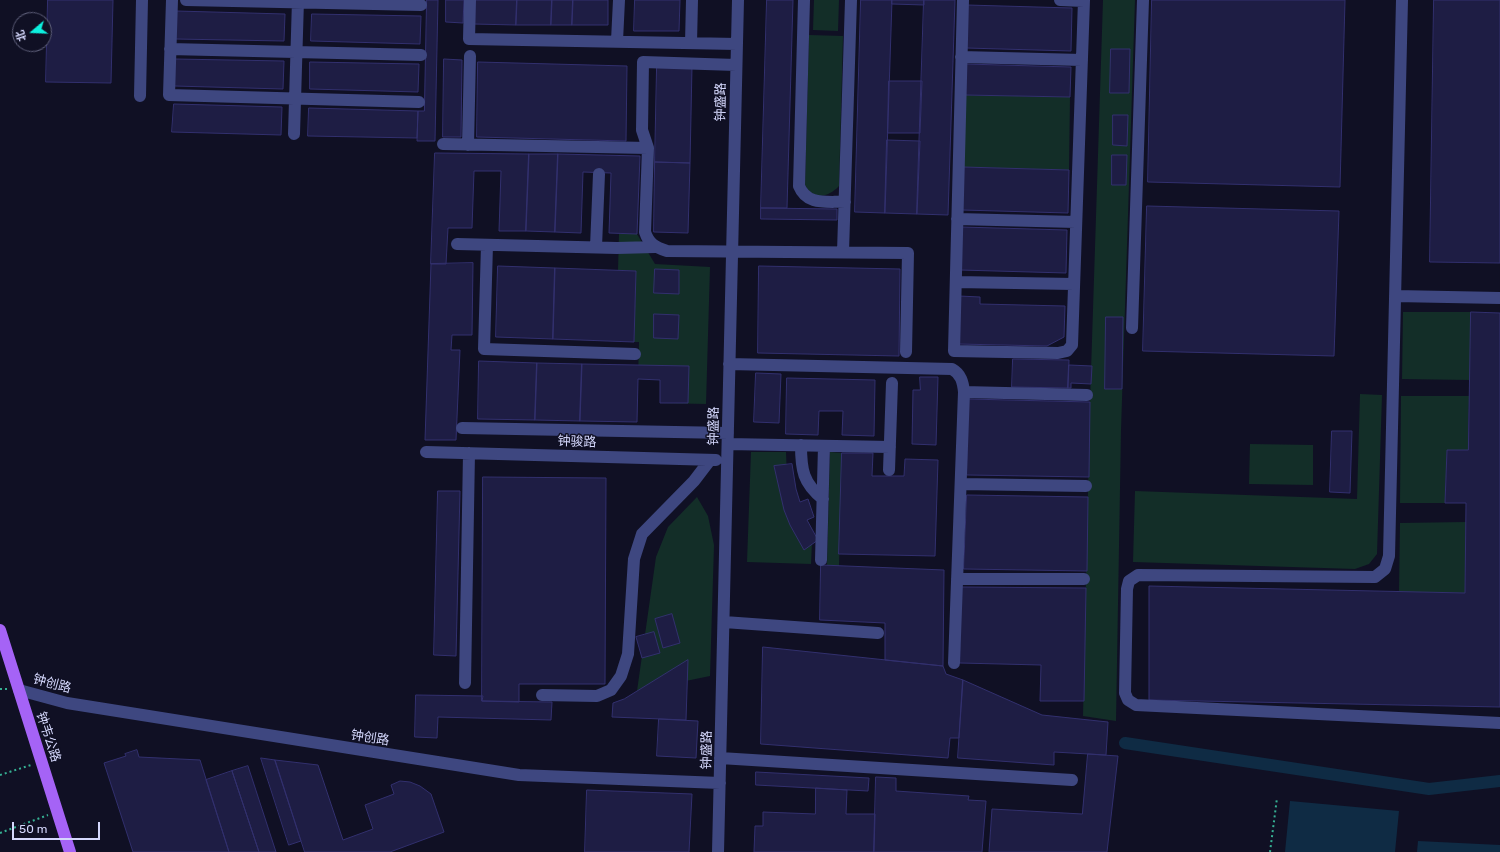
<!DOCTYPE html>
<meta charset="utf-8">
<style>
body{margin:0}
#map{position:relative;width:1500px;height:852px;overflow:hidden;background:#101024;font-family:Rubik,"Noto Sans SC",sans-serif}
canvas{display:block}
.north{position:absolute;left:12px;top:12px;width:40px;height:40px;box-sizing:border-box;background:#101024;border:1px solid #5f607b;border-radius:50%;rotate:251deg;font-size:11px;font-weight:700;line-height:16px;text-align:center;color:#d5d8fd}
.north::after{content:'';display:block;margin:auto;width:14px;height:18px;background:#0df0df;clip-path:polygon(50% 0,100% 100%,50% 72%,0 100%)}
.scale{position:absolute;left:12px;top:822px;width:88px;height:18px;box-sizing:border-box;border:2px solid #d5d8fd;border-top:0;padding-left:5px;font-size:12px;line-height:14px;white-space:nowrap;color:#d5d8fd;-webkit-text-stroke:3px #101024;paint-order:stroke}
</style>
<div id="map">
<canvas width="1500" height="852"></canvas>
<div class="north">北</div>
<div class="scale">50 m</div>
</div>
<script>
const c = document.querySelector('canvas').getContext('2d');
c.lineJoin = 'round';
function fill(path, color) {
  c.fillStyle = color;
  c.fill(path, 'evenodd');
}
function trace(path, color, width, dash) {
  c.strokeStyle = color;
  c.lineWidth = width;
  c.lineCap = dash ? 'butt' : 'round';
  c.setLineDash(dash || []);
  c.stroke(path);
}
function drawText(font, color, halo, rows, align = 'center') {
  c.font = font + ' Rubik,"Noto Sans SC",sans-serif';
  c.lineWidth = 3;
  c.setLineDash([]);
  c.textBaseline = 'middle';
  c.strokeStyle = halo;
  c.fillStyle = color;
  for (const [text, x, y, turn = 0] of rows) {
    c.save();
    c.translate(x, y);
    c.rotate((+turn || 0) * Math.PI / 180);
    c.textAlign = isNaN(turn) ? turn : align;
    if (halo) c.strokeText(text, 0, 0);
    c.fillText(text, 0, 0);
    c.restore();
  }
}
fill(new Path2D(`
 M814 0H839L838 31 813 30Z
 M1103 0H1135L1121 430 1116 721 1083 716 1090 402Z
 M809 35 843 36 839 186C828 198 813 200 805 185Z
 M964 95 1070 97 1069 170 963 167Z
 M619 234H637L655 264 710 267 706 404 660 403V380L638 379 639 342H634L636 271 618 270Z
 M1403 312H1471L1470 380 1402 379Z
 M1360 394 1382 395 1377 554 1369 564 1355 569 1133 562 1135 491 1357 499Z
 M1401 396H1469L1468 450H1447L1445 503H1400Z
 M1250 444 1313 445V485L1249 484Z
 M751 452H786L787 478 812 541 811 564 747 562Z
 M830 452 842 453 839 566 827 565Z
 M697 497 708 516 714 545 710 676 637 691 656 557 668 527Z
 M1466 522 1465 593 1399 592 1400 523Z`), '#132e28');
fill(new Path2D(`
 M1290 801 1399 811 1395 852H1285Z
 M1418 841 1500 845V852H1417Z`), '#0f2b44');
trace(new Path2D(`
 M1125 743 1429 789 1500 781`), '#0f2b44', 12);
const building = new Path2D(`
 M48 0H113L111 83 46 82Z
 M427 0H438L435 141H417L418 111H424Z
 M446 0H464L463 23 446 22Z
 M473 0H517L516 25 473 24Z
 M517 0H552L551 25H516Z
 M552 0H573L572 25H551Z
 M573 0H608V25H572Z
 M635 0H680L679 31H634Z
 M767 0H793L787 208H761Z
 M861 0H892L885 213 855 212Z
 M892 0H924V5L892 4Z
 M924 0H955L948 215 917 214Z
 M1152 0H1345L1340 187 1148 182Z
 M1434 0H1500V263L1430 262Z
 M967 5 1072 8 1071 51 966 48Z
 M176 11 285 14 284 41 175 39Z
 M312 14 421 16 420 44 311 41Z
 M1111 49H1130L1129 93H1110Z
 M175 59 284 61 283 89 174 86Z
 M444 59 462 60 461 137H443Z
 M310 62 419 64 418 92 310 89Z
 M478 62 627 66 626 141 477 137Z
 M965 64 1071 67 1070 97 964 95Z
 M657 66H692L690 163 655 162Z
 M889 81H922L920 133H888Z
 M174 104 282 107 281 135 172 132Z
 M309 108 418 111 417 138 308 136Z
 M1113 115H1128L1127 146 1113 145Z
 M887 140 920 141 917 214 885 213Z
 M435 153 529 154 526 231H499L501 171H474L472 228H448L446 264H431Z
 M529 154H558L555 232 526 231Z
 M558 154 640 156 637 234 609 233 611 173 583 172 581 233 555 232Z
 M1112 155H1127L1126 185H1112Z
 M655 162 690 163 688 233 654 232Z
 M963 167 1069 170 1068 213 962 210Z
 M1147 206 1339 211 1334 356 1143 351Z
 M761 208 837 209V220L761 219Z
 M961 227 1067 230 1066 273 960 270Z
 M473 263 472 335H452L451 350H460L456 440H425L431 264Z
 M498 266 555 268 553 339 496 337Z
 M759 266 900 269 899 356 758 353Z
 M555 268 636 271 634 342 553 339Z
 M655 269 679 270V294L654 293Z
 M959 296 980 297V304L1065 306 1064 337 1047 346 958 344Z
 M1471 312 1500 313V707L1149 700V586L1465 593 1466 503H1445L1447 450H1468Z
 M654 314 679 315 678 339 654 338Z
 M1106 317H1123L1122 389H1105Z
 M1013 359 1069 360 1068 388 1012 387Z
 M479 361 537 363 535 420 478 419Z
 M537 363 582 364 580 421 535 420Z
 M582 364 689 366 688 403H660V380L638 379 637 422 580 421Z
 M1069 365 1092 366 1091 384 1071 383V388H1068Z
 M756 373 781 374 779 423 754 422Z
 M920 377H938L936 445 912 444 913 390H920Z
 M787 378 875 380 874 436 842 435 843 411H819L818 435 786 434Z
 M968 399 1090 402 1089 477 967 475Z
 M1332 431H1352L1350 493 1330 492Z
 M842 453H873L872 476H904L905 459 938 460 935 556 839 554Z
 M792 464 796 489 800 502 808 499 814 517 807 520 818 540 804 550 790 525 784 510 774 466Z
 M483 477 606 478 605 684H519V702L482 701Z
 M438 491H460L456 656 434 655Z
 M967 495 1088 497 1087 571 964 569Z
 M821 565 944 570 943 666 885 660V623L820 620Z
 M961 587 1086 588 1084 701H1040L1041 665 960 663Z
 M672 614 680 643 663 648 655 619Z
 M654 632 660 653 642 658 636 637Z
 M763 647 943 666 946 674 963 680 959 738H950L948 758 761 744Z
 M688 660 686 720 612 717 613 703 624 699Z
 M963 680 1042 715 1108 722 1106 755 1054 752V765L958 758Z
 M416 695 483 696 482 701 552 702 551 720 438 717 437 738 415 737Z
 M659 719 698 721 696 758 657 756Z
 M137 750 139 757 200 760 229 852H133L104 763 126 756 125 754Z
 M1088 754 1118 756 1107 852H989L992 809 1082 814Z
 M261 758 275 760 301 841 289 845Z
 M275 760 318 765 343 840 373 829 365 805 394 794 391 785 400 781 410 782 420 786 431 794 444 832 390 852H305Z
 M248 766 276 852H259L232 771Z
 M232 771 259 852H229L206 780Z
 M756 772 869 778 868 791 756 785Z
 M876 777 896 778V791L969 796 968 800 986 801 982 852H874Z
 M816 788 847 790 846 814H875L874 852H754L755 826H763V812L815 814Z
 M587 790 692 794 689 852H585Z`);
fill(building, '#1e1d44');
trace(building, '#32306e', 1);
trace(new Path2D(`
 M0 689H7
 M0 775 31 765
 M0 833 48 815
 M1270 852 1277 798`), '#36b093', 2, [2, 3]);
trace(new Path2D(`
 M172 0 169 95 419 102
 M186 0 421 5
 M470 0 469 39 737 44
 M804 0 799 186C807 206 827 201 845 202
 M963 0 954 351 1058 353 1067 351 1072 345 1084 0
 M1060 0 1084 1
 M1402 0 1389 556 1385 569 1375 577 1138 575 1129 581 1127 589 1125 693 1128 700 1136 705 1500 723
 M617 41 619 0
 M691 43 692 0
 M170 49 421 55
 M961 57 1082 60
 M736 65 643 62 642 130 648 148 645 232C649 244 655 247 667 251L908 253 906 352
 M140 96 142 0
 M294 134 298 0
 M443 144 648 148
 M468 145 470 56
 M957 219 1076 222
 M457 244 617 248 655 247
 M487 245 484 349 635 354
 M596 247 599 174
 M843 252 851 0
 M956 282 1074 284
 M1395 296 1500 298
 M1132 328 1143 0
 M729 364 952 369C961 374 963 382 964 392L954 663
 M964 392 1087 395
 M462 428 728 433
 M728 444 890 447
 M801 445C801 470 803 483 823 499
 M426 452 716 460
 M889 470 892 383
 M961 484 1086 486
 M821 560 824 446
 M957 579H1084
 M724 622 878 633
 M465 683 469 453
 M19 690 67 703 519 775 720 783
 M542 695 597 696 611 690 621 676 628 654 634 559 642 534 694 481 710 460
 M720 758 1072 780
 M718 852 738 0`), '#3e4780', 12);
trace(new Path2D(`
 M0 630 70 852`), '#a563f6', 12);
drawText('13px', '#d5d8fd', '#101024', [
 ["钟盛路",721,102,-89],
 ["钟盛路",714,426,-89],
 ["钟骏路",577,442,2],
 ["钟创路",52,684,15],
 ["钟韦公路",48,737,72],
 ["钟创路",370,738,9],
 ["钟盛路",707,750,-89]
]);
</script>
